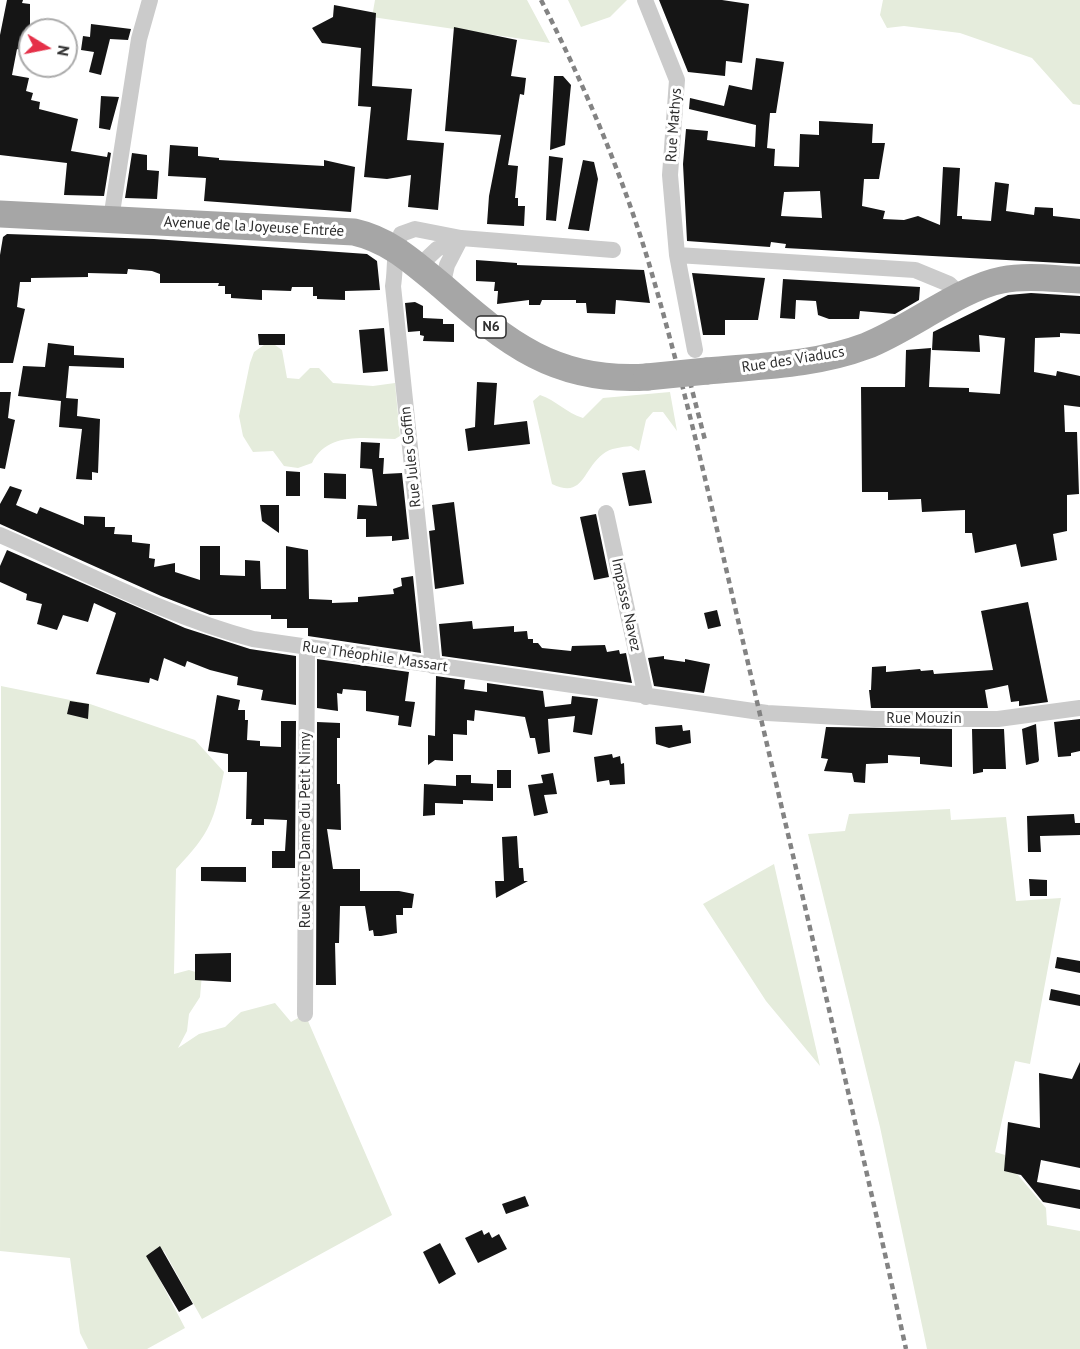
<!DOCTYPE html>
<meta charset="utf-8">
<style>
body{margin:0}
#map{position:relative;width:1080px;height:1349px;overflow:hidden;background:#fff;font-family:"PT Sans",sans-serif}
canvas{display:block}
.north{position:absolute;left:18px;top:18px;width:60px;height:60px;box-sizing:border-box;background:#fff;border:2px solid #ababab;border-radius:50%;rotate:100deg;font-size:16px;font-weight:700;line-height:24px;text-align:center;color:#2e2e2e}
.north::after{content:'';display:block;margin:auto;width:21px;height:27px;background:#e53048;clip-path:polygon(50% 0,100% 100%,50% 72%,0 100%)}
</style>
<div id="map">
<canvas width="1080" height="1349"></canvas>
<div class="north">N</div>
</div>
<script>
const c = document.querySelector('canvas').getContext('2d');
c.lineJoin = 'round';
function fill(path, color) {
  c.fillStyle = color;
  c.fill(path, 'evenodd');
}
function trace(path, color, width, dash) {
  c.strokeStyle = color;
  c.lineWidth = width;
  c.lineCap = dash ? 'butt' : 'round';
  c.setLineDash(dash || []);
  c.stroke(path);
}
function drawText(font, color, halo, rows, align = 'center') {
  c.font = font + ' "PT Sans",sans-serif';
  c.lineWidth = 6;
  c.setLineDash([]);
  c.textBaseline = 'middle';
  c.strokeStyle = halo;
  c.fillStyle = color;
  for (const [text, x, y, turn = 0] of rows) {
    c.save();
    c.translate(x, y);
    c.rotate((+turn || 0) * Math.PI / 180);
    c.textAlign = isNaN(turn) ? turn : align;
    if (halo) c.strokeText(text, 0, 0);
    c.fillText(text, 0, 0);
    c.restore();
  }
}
fill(new Path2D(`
 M375 0H527L550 43 372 17Z
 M568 0H627L610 17 581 27Z
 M883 0H1080V105L1073 104 1032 58 960 33 904 26 887 28 880 15Z
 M264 345H275L282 350 287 378 299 379 310 368H319L333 383 373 386 395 383 400 436 395 439C365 439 328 431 312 463L298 468 284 466 273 451 253 452 243 436 239 416 250 363 254 352Z
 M670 392 677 431 663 412H653L646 420 639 451 631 446C622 447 610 448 603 454 582 470 584 499 552 484L533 401 540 395C556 400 566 413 583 418L603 398Z
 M1 686 90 704 195 740 224 772C214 821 211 832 176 869L174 974 189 970 202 974 200 997 189 1014 187 1031 178 1048 199 1034 225 1027 241 1012 275 1003 291 1022 305 1014 392 1215 202 1319 164 1251 149 1259 185 1328 147 1349H88L80 1333 70 1258 0 1251Z
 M950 809 951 820 1006 817 1016 901 1061 898 1030 1064 1015 1061 995 1152 1005 1155V1160L1046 1208 1047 1225 1080 1231V1349H927L880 1127 808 834 845 831 849 814Z
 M774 864 820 1066 766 1001 703 904Z`), '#e5ecdc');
fill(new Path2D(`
 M7 0H23L22 3 30 4V53L17 49 12 75 29 78 26 91 33 93 31 100 40 102 39 109 78 119 71 151 107 157 108 152 111 153 104 196 64 195 67 163 0 155V35Z
 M659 0H722L749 4 742 63 726 61 725 76 688 72Z
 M334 5 376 13 372 86 412 89 407 140 444 143 438 210 408 207 411 175 387 179 364 177 371 107 358 106 361 48 322 43 312 28 333 17Z
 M91 24 131 29 128 40 110 39 101 75 89 72 94 52 81 50 83 36 90 37Z
 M454 27 517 40 511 76 526 78 524 95 520 94 508 165 518 166 515 198H518V206H525L524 226 487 224 489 196 501 135 445 131Z
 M756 58 784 62 776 113H770L767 148 775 149 774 166 799 167 800 134 819 135V121L873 124 872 143H885L879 179H864L862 206 885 211 883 219 904 220 918 216 940 225 943 167 960 168 957 216H962V219L991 221 995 182 1009 184 1006 211 1034 215 1035 207 1053 208V216L1080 219V264L785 248 786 244 771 242 770 247 687 241 683 164 686 129 708 131 707 140 755 147 756 125 689 109 690 98 724 106 729 85 752 90ZM820 191 822 218 781 216 784 192Z
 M554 76H563L571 85 565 145 550 150Z
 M101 96 119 97 110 130 99 128Z
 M170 145 198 147V156L219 158V160L324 166V160L355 167 351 212 204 201 206 178 168 176Z
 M132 153 147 155V170L159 171 157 199 125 198Z
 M549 156 563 158 556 221 546 220Z
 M583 160 594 162 598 179 589 231 568 229Z
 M7 234 154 239 367 254 377 261 380 290 345 291V300L317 299V296H313V287H292L291 291 262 290V300L231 298V294H225V286H218L219 283H160V274L152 271 128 269 127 274 88 273V277L31 278V282H20L17 307 25 309 13 363H0V255L3 237Z
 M476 260 517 263V265L644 270 650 303 616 300 615 314 587 313 586 303H576V300H542L540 305H529V300L497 304 498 291H494L495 282 476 281Z
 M692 273 765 278 758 320H725V335H703Z
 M783 279 920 287 919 300 895 314 860 311 859 319H829L818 315 816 301 796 300 795 319 780 318Z
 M1031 293 1080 296V334L1060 333V337L1035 338 1034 372 1056 376 1057 371 1080 376V407L1064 405 1065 432H1077L1079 494 1067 495V531L1053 534 1057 560 1021 567 1016 544 975 553 972 533H965V510L922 512 921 499 888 500V492H862L861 387H905L906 350 931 348 929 387 969 388V392L1000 394 1005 338 979 335 980 352 932 350 933 332 1008 295Z
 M415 302 423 306V318L443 319V324H454V342L423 341 424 336 420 335V331L408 332 405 303Z
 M384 328 388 371 363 373 359 330Z
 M258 334H285V345H259Z
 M48 343 74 346V355L124 358V368L69 366 66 398 78 399 77 416 100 419 98 473 92 472V480L76 479 82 429 59 427 61 401 18 396 23 366 45 367Z
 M477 382 497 383 494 425 527 421 530 444 468 451 465 429 475 427Z
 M0 392H11L8 418 15 420 5 469 0 468Z
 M361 442 380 443 379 458H384L383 474 402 473 409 539 392 541V536L366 537V519H357L358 505 377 506 372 469 360 468Z
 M645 470 652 503 629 506 622 473Z
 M286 471 300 472V496H286Z
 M324 473 346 474V499L324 498Z
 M10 486 22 490 16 505 37 514 40 507 84 525V516L105 517V527H115L114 534 132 535V542L150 544 149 558 155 559 154 567 175 563V572L200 580V546H220V575L245 576V560L260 561 261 589H286V546L308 550 309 599 332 600V603L358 602V597L394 594 393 589 402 586 401 578 413 576 421 653 308 636V628H287V619H271V615H210L161 596 0 524V504Z
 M454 502 464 584 435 589 429 531 435 530 432 505Z
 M260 505H279V533L262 521Z
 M596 514 609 577 594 580 580 517Z
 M7 550 185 628 250 649 296 656V705L261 700 263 690 237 685 238 677 210 670 187 661 185 667 164 658 158 681 150 678 149 683 96 674 116 613 94 603 88 622 63 615 57 630 37 624 42 604 26 600 27 594 0 582V566Z
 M1028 602 1048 702 1019 706V701L1011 702 1008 685 985 690 988 708H871L869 690H871L872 667 886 666V672L920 669 921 671 933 670 934 674 993 670 981 611Z
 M717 610 721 626 708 629 704 613Z
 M472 621 473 629 514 626V632L527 631 528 639H533V643H538L542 648 571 651 572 646 605 645 607 652 619 650 620 654 626 653 632 683 442 656 439 624Z
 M664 656V659L685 662V659L710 664 704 693 654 686 648 658Z
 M317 659 409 672 405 701 415 702 411 727 398 725 399 716 366 711V691L343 689 342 694 337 693 338 711 317 708Z
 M436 676 465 680 464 689 487 692V683L543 691 545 707 571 704 572 696 598 699 592 735 573 732 575 716 548 719 550 752 538 754 535 738H530L525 717 475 710 474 721 467 720V735L453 734V761L435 760 428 765V735L435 736Z
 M217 695 240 700 238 710H245V720H248L247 740 260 741V746L281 747V721H296L295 868H272V851H285L287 820 264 819V825H251L252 819H246L247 772H228V754L208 751Z
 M70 701 89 704 88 719 67 714Z
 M1080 719V751L1071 753V756L1058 757 1054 722Z
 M317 722 340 723V738H337V784H340L341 830 327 829 333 869H360V891H399L414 894 412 908H403V915H396L397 933 381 936H374L373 930 369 931 365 906H340L339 943H335L336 985H316Z
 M1036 724 1039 760 1038 762 1026 765 1022 729Z
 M682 725 683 731 690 730 691 743 669 748 656 744 655 727Z
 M826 727 952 729V767L920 764V757L888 755V763L866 764 865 783 854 782 852 773 824 771 828 759 821 758Z
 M972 729H1004L1006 769H983V772L973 774Z
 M612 754 613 758 620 756 621 764 624 763 625 784 610 785 609 780 597 782 594 757Z
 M497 770H511V788H497Z
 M553 773 557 794 544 795 548 813 534 816 528 785 543 783 541 775Z
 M456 775H471V783L493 784V801L463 800V804L435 803V815L423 816 424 784 456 786Z
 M1074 814 1075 823H1080V835L1040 836 1041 852H1028L1027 816Z
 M517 836 519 868H523L524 881H528L496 898 495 881H504L502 837Z
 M201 867H246V882L201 881Z
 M1029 879 1047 880V896H1030Z
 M231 953V982L195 980V954Z
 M1057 957 1080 961V973L1055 968Z
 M1051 989 1080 995V1006L1049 1000Z
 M1080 1062V1168L1041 1160 1037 1182 1080 1190V1209L1043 1202 1021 1175 1004 1171 1008 1122 1040 1128 1039 1073 1072 1079Z
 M525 1196 529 1206 506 1214 502 1204Z
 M482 1230 484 1235 489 1232 492 1238 499 1234 507 1249 478 1263 465 1238Z
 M440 1243 456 1274 439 1284 423 1252Z
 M160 1246 193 1304 179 1312 146 1256Z`), '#151515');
trace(new Path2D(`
 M645 0 677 80 670 175 677 255 695 350
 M111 219 139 39 150 0
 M677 255 915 270 949 284 962 296
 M419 266 437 249 461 238
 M442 287 447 265 461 238
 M606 513 646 697
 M0 535C83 571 166 616 253 639L767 713 875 719H998L1080 708
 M433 666 393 286C396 268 393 251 401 234L415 229 461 238 613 250
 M305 1014 307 647`), '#cbcbcb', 16);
trace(new Path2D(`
 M0 214 354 232C390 240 414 263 442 286 507 343 556 383 647 377
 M707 371C760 366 816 365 866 346 908 330 960 288 1002 280 1027 275 1054 279 1080 280`), '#a6a6a6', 27);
trace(new Path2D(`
 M541 0C584 84 623 176 650 267 688 397 717 531 748 663 801 891 856 1120 906 1349
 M690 382 705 440`), '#838383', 4.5, [6, 4.5]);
trace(new Path2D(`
 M647 377 707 371`), '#a6a6a6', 27);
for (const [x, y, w] of [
 [491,327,30]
]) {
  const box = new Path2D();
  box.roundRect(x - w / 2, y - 11, w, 22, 4.5);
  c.fillStyle = '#fff';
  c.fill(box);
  trace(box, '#2e2e2e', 1.5);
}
drawText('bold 14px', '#2e2e2e', null, [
 ["N6",491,327]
]);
drawText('15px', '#2e2e2e', '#fff', [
 ["Rue Mathys",674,125,-86],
 ["Avenue de la Joyeuse Entrée",254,227,3],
 ["Rue des Viaducs",793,360,-9],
 ["Rue Jules Goffin",411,457,-96],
 ["Impasse Navez",626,605,78],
 ["Rue Théophile Massart",375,657,8],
 ["Rue Mouzin",924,719],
 ["Rue Notre Dame du Petit Nimy",306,830,-90]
]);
</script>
